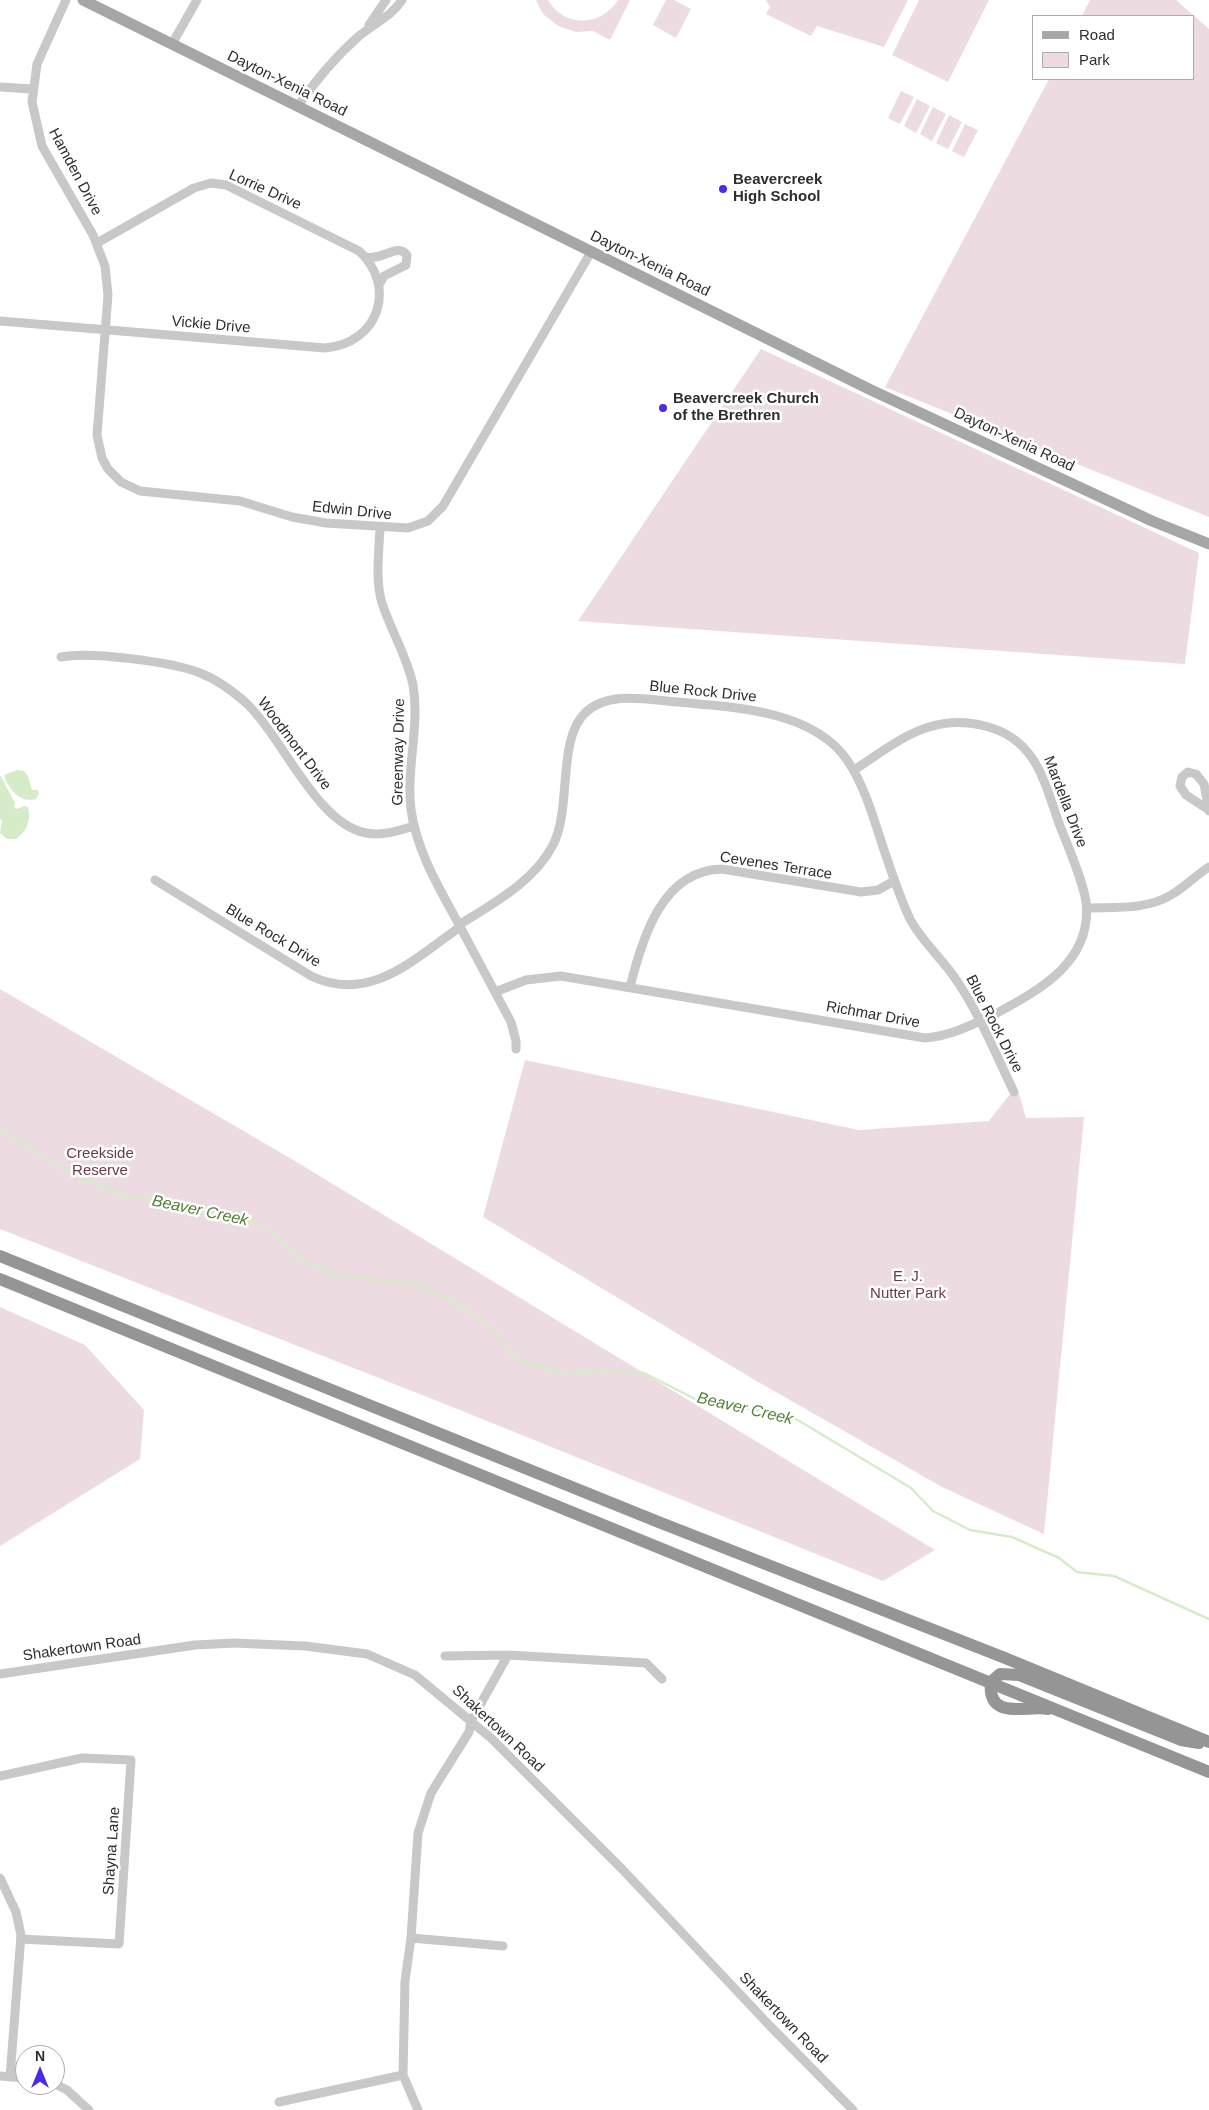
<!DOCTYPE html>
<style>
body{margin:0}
#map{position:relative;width:1209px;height:2110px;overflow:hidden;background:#fff;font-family:Helvetica,sans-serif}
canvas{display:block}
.legend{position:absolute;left:1032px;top:15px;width:162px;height:65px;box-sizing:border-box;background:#fff;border:1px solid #ababab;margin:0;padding:6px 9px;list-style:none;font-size:15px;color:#2e2e2e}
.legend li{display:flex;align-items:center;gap:10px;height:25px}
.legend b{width:25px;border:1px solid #ababab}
.north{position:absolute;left:15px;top:2045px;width:50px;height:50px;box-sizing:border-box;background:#fff;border:1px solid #ababab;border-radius:50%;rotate:0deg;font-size:14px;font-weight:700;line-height:20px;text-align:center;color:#2e2e2e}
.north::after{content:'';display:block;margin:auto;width:18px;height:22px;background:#492ee8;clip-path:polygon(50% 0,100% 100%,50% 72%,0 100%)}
</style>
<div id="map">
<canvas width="1209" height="2110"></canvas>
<ul class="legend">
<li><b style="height:6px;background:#a6a6a6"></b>Road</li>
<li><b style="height:14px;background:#ecdce1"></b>Park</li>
</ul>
<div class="north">N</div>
</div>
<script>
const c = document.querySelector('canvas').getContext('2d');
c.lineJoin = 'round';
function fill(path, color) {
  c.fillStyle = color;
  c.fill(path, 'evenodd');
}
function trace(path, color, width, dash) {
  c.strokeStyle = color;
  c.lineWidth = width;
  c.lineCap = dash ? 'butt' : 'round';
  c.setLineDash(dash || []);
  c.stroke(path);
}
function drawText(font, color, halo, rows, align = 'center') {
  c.font = font + ' Helvetica,sans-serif';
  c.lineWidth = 5;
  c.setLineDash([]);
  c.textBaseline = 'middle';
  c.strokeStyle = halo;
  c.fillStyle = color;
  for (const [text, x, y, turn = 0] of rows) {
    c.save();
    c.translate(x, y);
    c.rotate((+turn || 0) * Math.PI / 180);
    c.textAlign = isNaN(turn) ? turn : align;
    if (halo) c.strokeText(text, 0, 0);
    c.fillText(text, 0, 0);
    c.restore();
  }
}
fill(new Path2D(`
 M536 0H548C564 28 601 27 618 0H630L610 40 593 31 576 32 558 26 543 14Z
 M666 0H674L691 9 676 38 653 25Z
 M766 0H908L884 47 817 26 811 36 766 14 770 7Z
 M919 0H989L948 82 892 55Z
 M1090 0H1176L1209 29V517L885 387 1049 79H1193V16H1082Z
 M901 91 914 97 900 124 888 118Z
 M917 99 930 106 916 133 904 126Z
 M933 107 946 114 932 141 920 134Z
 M949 115 962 122 948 149 936 143Z
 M965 124 978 130 964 157 952 151Z
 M761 349 1199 553 1185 664 578 621Z
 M0 989 295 1161 935 1550 883 1581 445 1404 0 1229Z
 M525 1060 859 1130 989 1121 1009 1095 1019 1094 1026 1118 1084 1117 1044 1534 942 1487 753 1379 483 1217Z
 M0 1307 85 1345 144 1410 140 1459 0 1546Z`), '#ecdce1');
fill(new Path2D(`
 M17 770 24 771 28 776 32 790H38L39 794 36 799C21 804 8 789 4 775Z
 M0 775 15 803 14 807 17 809 24 806 28 807C32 820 26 832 16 839H7L0 833 2 820 0 819Z`), '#d6ecc8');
trace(new Path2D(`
 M0 1130 79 1178 126 1196 198 1207 246 1218 278 1237 303 1261 333 1275 414 1284 452 1300 490 1327 516 1359 564 1373 605 1370 644 1373 697 1400 791 1416 911 1488 933 1511 970 1530 1012 1537 1059 1558 1077 1572 1114 1576 1209 1619`), '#d6ecc8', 2.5);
trace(new Path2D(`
 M66 0 37 64 32 102 42 146 93 235 105 266 108 295 97 435 102 458 108 469 121 482 140 491 240 501 292 517 326 523 408 528 428 521 443 506 591 252
 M369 25 386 0
 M172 44 197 0
 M0 87 32 89
 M298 106C316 80 334 58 358 37 373 24 391 17 402 0
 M366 257C383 261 397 242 407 255L406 265 384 276 379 285
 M0 321 325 348C378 344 398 287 359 251L226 185 211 183 194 188 97 243
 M380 528C379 552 375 580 382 603 391 631 407 656 413 685 420 726 406 768 411 810 417 851 438 886 457 921 475 955 493 988 511 1022L516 1041V1049
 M61 657C89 651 173 662 200 673 216 679 231 690 244 701 282 735 316 824 366 833 383 836 398 831 414 826
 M1209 810 1186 795 1180 786 1182 777 1188 772 1196 774 1204 784 1209 811
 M155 880 311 976C370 1004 414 959 460 927
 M1087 908C1116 907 1146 910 1171 895 1185 887 1196 875 1209 867
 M459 925C492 904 534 882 553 845 572 808 557 740 585 713 608 690 649 700 678 702 732 707 813 710 847 760 865 786 874 820 884 850 892 873 899 896 910 919 922 942 943 959 957 981 980 1015 996 1055 1014 1092
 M630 987C642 939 662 870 722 869L861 892 878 890 894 881
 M495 992 526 980 561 976 925 1038C951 1036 974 1024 997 1013 1041 989 1093 961 1086 901 1081 876 1070 851 1060 826 1044 782 1037 739 985 726 966 721 948 721 929 727 904 734 876 756 854 770
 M445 1656 508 1655
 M0 1674 195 1645 234 1643 305 1646 367 1654 415 1675 491 1738 622 1869 770 2026 853 2110
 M0 1776 82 1758 131 1760 119 1944 21 1939
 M0 1878 16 1912 21 1935 10 2077
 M411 1938 503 1946
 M0 2076 25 2078
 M55 2084 67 2090 89 2110
 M279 2102 403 2075
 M418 2110 403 2075 405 1981 411 1938 418 1833 431 1793 469 1732 471 1721 508 1655 646 1663 662 1679`), '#c8c8c8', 9);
trace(new Path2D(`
 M83 0 871 390 1152 521 1209 544`), '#a6a6a6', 11);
trace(new Path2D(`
 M0 1256 656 1521 1005 1658 1209 1742
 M0 1279 1209 1772
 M1048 1709C1026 1705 987 1721 991 1682L1000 1674 1019 1675 1181 1740 1199 1743`), '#959595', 12);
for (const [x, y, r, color] of [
 [723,189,5,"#492ee8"],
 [663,408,5,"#492ee8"]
]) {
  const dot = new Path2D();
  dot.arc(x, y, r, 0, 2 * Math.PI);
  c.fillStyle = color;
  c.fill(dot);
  trace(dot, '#fff', 2);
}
drawText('15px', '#2e2e2e', '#fff', [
 ["Dayton-Xenia Road",287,84,26],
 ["Hamden Drive",75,172,62],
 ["Lorrie Drive",265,190,24],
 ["Dayton-Xenia Road",650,264,26],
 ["Vickie Drive",211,325,5],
 ["Dayton-Xenia Road",1014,440,25],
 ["Edwin Drive",352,511,6],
 ["Blue Rock Drive",703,692,6],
 ["Woodmont Drive",294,744,53],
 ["Greenway Drive",399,752,-89],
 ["Mardella Drive",1065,802,69],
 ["Cevenes Terrace",776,866,9],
 ["Blue Rock Drive",273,936,31],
 ["Richmar Drive",873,1015,10],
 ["Blue Rock Drive",994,1024,63],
 ["Shakertown Road",82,1648,-8],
 ["Shakertown Road",498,1729,43],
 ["Shayna Lane",112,1851,-86],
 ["Shakertown Road",783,2018,46]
]);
drawText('bold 15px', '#2e2e2e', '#fff', [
 ["Beavercreek",733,180],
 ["High School",733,197],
 ["Beavercreek Church",673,399],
 ["of the Brethren",673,416]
], 'left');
drawText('15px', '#6b3b47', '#fff', [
 ["Creekside",100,1154],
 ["Reserve",100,1171],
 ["E. J.",908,1277],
 ["Nutter Park",908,1294]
]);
drawText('italic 16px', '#527f35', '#fff', [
 ["Beaver Creek",200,1211,12],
 ["Beaver Creek",745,1409,13]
]);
</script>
